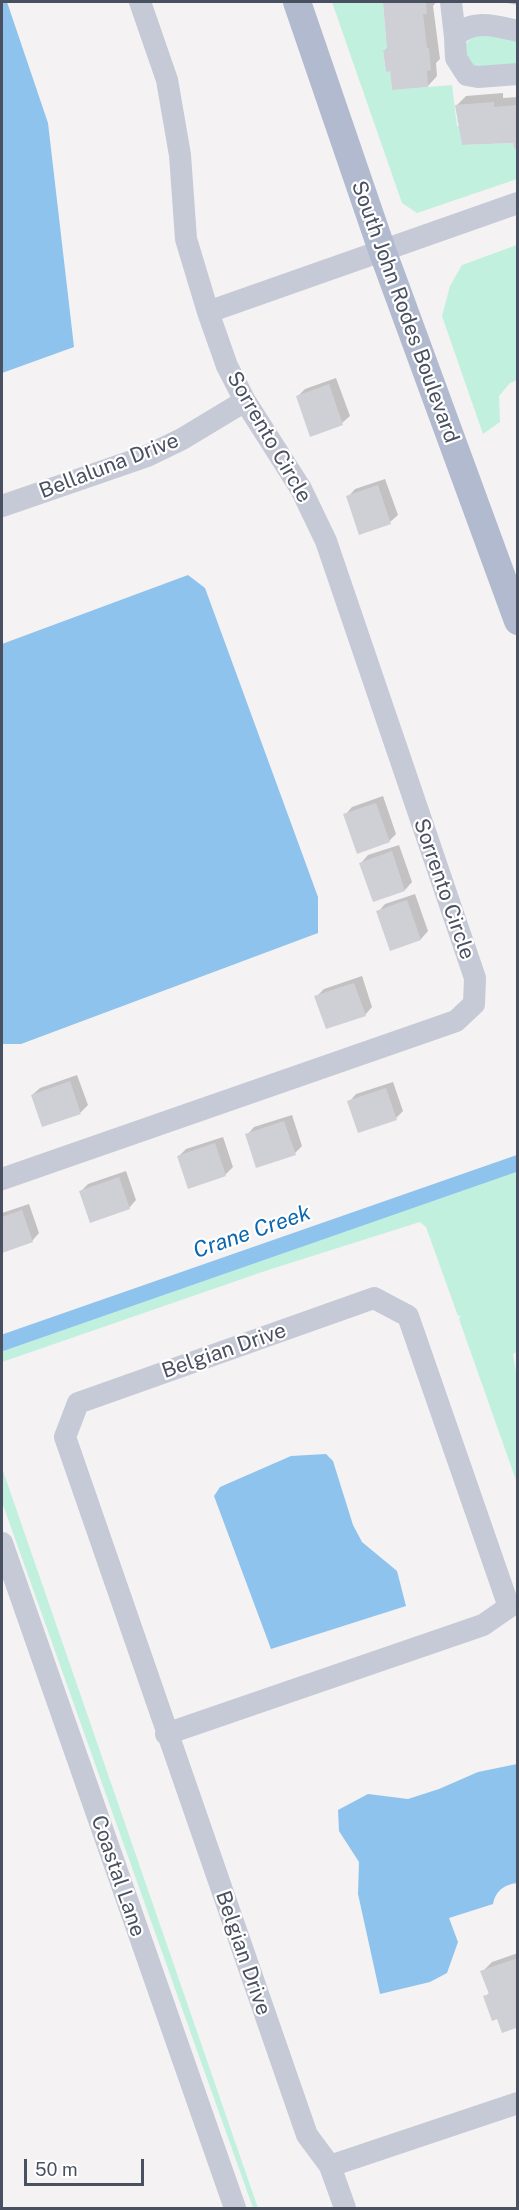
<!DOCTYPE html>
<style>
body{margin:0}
#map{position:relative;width:519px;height:2210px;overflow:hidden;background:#f4f2f2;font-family:"Public Sans",sans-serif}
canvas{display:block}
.frame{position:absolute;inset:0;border:3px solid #495060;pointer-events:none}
.scale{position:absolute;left:24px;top:2159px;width:120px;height:27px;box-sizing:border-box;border:3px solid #495060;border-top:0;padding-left:8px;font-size:18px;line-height:21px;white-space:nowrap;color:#495060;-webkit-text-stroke:4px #fff;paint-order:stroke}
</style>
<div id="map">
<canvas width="519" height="2210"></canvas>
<div class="frame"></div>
<div class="scale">50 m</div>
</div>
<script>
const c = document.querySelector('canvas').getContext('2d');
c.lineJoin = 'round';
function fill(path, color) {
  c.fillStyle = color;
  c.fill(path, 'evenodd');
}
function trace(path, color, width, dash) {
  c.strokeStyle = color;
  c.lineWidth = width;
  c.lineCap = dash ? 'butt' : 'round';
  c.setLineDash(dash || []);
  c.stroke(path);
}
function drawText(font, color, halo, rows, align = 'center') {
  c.font = font + ' "Public Sans",sans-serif';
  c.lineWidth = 4.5;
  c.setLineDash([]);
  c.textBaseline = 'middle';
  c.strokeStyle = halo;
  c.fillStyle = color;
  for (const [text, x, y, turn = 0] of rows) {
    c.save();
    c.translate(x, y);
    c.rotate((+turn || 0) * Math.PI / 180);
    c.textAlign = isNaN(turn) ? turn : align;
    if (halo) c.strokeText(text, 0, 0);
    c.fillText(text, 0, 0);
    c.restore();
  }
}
fill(new Path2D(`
 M332 2H383L387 50 383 51 386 71H390L392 90 452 85 457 126H460L462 145 513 143 514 149 517 148V179L417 213 402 203Z
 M474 34 517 39V67L476 69 466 58V44Z
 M517 245V380L510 383 499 396 500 422 483 434 442 316 450 286 462 265Z
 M517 1168 518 1351 513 1354 518 1384 517 1483 459 1319 461 1315 458 1316 426 1227 420 1222 268 1270 2 1362V1341Z
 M2 1468 258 2208H253L2 1502Z`), '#c1f0df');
fill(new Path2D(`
 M2 2H7L48 123 74 347 2 373Z
 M188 575 205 588 318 897V933L21 1044H2V644Z
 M326 1454 333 1461 353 1525 362 1542 397 1571 406 1606 271 1649 214 1496 220 1487 291 1456Z
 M517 1764V1883C505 1884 495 1891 493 1904L449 1918 458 1942 447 1973 430 1982 380 1994 358 1894 359 1862 339 1831 338 1810 368 1794 408 1799 439 1789 478 1772Z`), '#8ec3ed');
fill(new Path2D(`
 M385 2H436L433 6 440 59 436 63 437 76 428 86 391 70 385 51 388 47Z
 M502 2H518V5Z
 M503 93V98L518 97V147L515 142 456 106 466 96Z
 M336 378 350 416 342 423 297 397 305 389Z
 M385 479 398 515 390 522 348 497 355 489Z
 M383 796 396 834 389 841 345 815 352 807Z
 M399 845 412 882 405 890 374 900 361 863 368 855Z
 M415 894 428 931 421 939 391 949 378 912 385 904Z
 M362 976 372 1007 365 1015 316 997 324 989Z
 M77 1075 88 1105 81 1112 43 1125 32 1095 40 1088Z
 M393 1082 403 1111 396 1118 349 1102 356 1094Z
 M292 1115 302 1146 295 1153 247 1135 254 1127Z
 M223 1137 233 1167 225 1175 179 1156 186 1149Z
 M126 1171 136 1200 129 1208 81 1191 88 1184Z
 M29 1204 39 1233 32 1241 2 1251V1213Z
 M518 1953V2029L498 2017 485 1997 490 1992 482 1972 492 1962Z`), '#0003');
trace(new Path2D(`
 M2 1343 518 1163`), '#8ec3ed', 16);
fill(new Path2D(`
 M383 2H426L427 14H423L427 48H429L431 70 427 71 428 87 392 90 390 71 386 72 383 50H387Z
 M494 102V107L518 105V148L514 149 513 143 462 145 455 105Z
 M329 384 343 425 310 437 296 396Z
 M378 485 391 524 359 535 346 496Z
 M376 803 390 842 357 854 343 814Z
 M392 851 405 891 373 902 359 863Z
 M407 900 421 940 390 951 376 911Z
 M354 983 366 1016 326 1029 314 996Z
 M70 1081 81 1114 42 1127 31 1095Z
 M386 1088 397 1120 358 1133 347 1101Z
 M284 1121 296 1155 256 1168 245 1134Z
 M215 1143 226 1176 188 1189 177 1156Z
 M119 1177 130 1209 90 1223 79 1191Z
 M22 1210 33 1242 2 1253V1217Z
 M518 1958V2032L516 2028 502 2033 497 2019 492 2021 483 1996 489 1994 480 1971Z`), '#ced0d6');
trace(new Path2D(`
 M451 2 455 37
 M518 31C496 26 472 18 455 37L456 58 467 75 478 77 518 74
 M208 312 518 203
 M2 506 147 456 182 439 245 401
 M2 1179 456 1021 474 1004 475 978 326 541 301 489 245 401 227 366 208 312 186 239 180 155 167 80 140 2
 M2 1543 235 2208
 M166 1734 483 1625 509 1607 408 1316 374 1298 78 1403 65 1437 307 2135 330 2166 345 2208
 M330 2166 518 2103`), '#c6cad6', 22);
trace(new Path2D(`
 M297 2 382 250 518 621`), '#b2bad0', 28);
drawText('21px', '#495060', '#fff', [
 ["South John Rodes Boulevard",405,312,70],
 ["Sorrento Circle",269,437,60],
 ["Bellaluna Drive",109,466,-21],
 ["Sorrento Circle",444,889,71],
 ["Belgian Drive",224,1351,-19],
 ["Coastal Lane",118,1876,71],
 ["Belgian Drive",243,1953,71]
]);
drawText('italic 22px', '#0b67b0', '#fff', [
 ["Crane Creek",252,1232,-19]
]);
</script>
